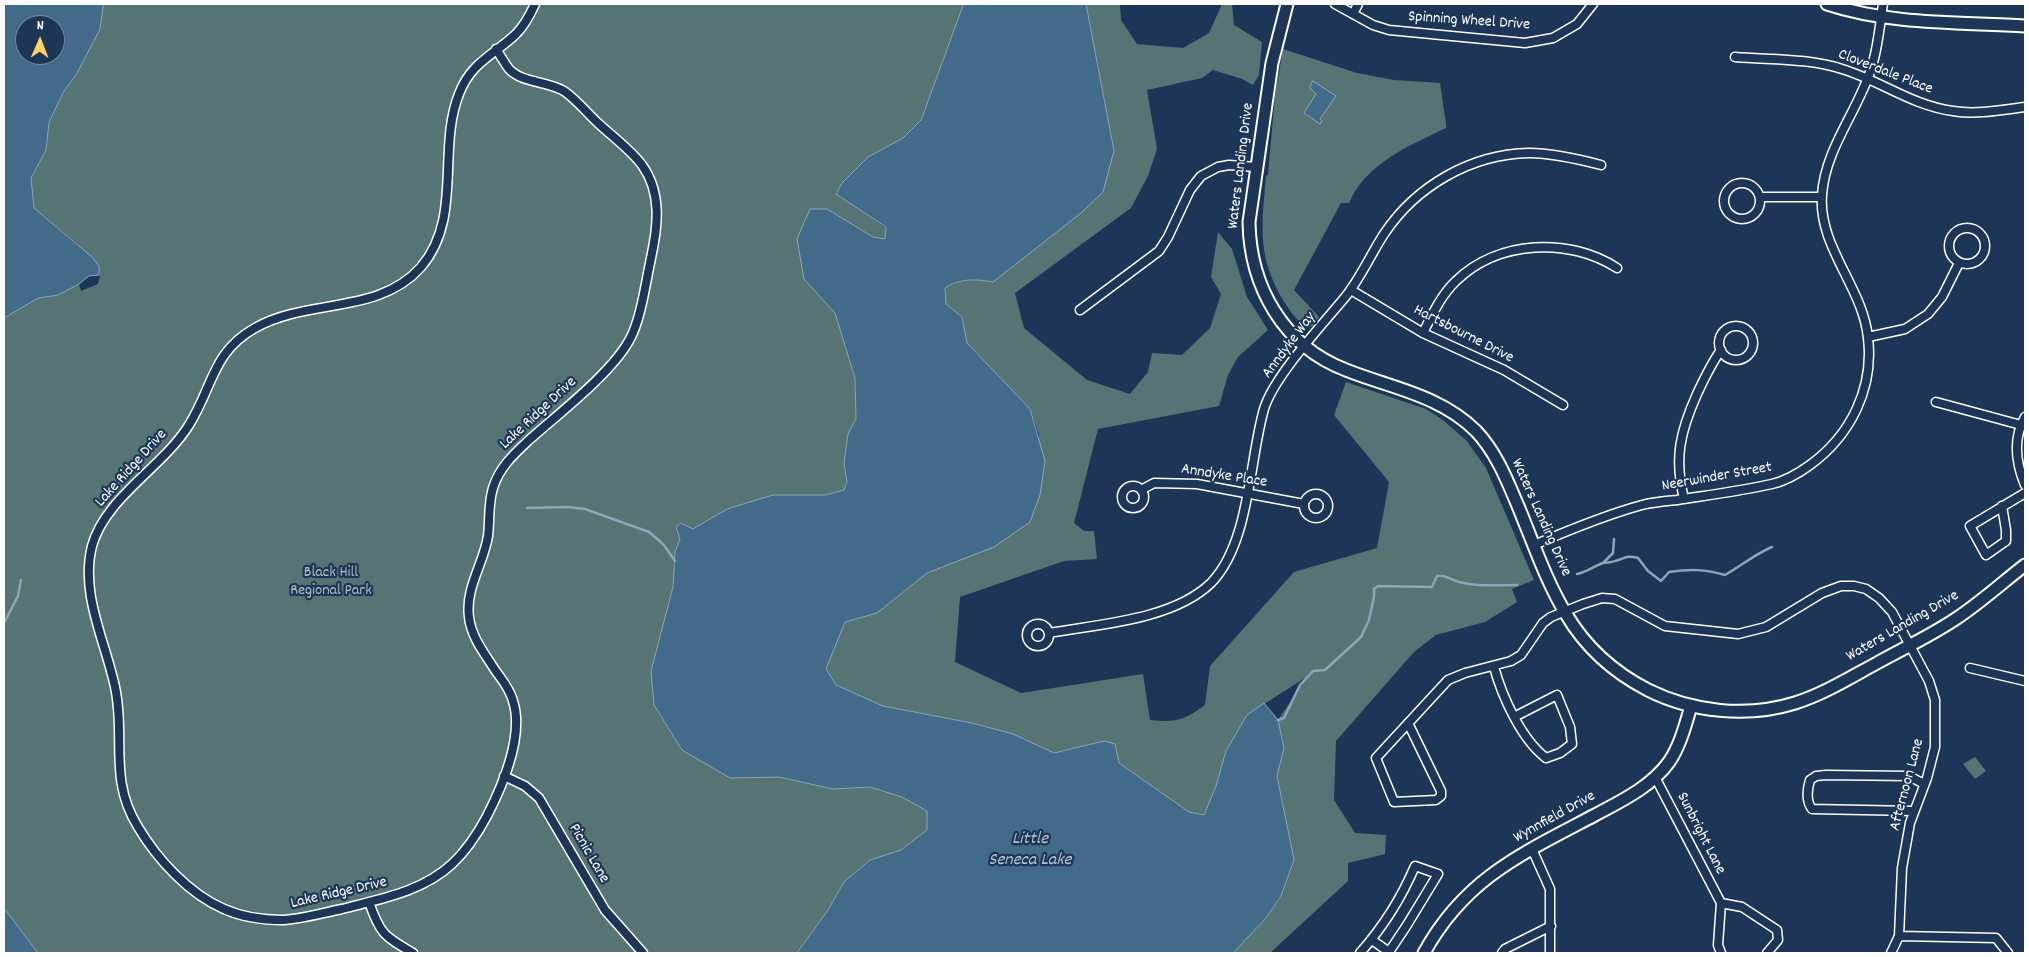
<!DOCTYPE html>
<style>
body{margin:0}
#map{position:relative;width:2029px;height:957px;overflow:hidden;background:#1d3557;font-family:Dekko,sans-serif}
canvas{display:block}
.frame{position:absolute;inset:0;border:5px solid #fff;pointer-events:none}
.north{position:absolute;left:15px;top:15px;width:50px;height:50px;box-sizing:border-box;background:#1d3557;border:1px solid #77869a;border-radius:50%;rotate:1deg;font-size:14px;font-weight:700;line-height:20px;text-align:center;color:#fff}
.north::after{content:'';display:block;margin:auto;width:18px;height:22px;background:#ffd166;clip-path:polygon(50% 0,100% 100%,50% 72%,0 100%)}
</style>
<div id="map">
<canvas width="2029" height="957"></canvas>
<div class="frame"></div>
<div class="north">N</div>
</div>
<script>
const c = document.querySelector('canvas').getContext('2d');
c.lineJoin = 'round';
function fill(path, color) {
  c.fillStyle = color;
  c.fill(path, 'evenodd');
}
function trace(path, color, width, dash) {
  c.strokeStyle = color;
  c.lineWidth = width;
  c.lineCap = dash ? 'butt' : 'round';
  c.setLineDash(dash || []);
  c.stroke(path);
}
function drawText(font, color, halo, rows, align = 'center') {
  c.font = font + ' Dekko,sans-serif';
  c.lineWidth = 4.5;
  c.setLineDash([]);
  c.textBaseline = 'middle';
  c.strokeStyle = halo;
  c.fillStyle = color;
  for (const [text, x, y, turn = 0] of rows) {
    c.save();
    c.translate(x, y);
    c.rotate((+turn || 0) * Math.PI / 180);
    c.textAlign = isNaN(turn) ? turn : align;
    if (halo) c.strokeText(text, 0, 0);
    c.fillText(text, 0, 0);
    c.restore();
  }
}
fill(new Path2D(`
 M103 4H964L921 120 903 138 868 157 836 193 886 228 885 239 873 237 826 209 822 298 835 313 855 378 856 419 848 434 844 463 847 482 844 490 826 495H773L727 509 693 529 681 523 676 527 680 539 675 552 673 587 651 671 654 705 682 750 729 777H779L833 789 870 787 902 797 927 811 928 830 901 850 870 860 844 882 828 910 797 953H38L4 908V318L38 298 58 295 79 284 81 291 98 284 100 276 99 275V266L74 241 34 208 31 178 46 150 49 122 64 91 76 75Z
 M1086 4H1120L1121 20 1137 44 1183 48 1209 33 1222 4H1232L1234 25 1262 42 1259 75 1253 85 1242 79 1213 70 1202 78 1147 90 1157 149 1148 176 1131 208 1015 293 1024 328 1087 380 1130 394 1148 372 1152 353 1182 355 1210 328 1221 294 1211 277 1218 232 1232 249 1247 297 1268 330 1238 357 1228 375 1219 406 1098 429 1074 523 1084 531H1094L1097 559 1064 561 960 597 955 662 1021 693 1143 674 1150 720C1176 723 1184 720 1205 705L1210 666 1294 572 1377 548 1389 482 1334 415 1346 382 1426 409 1443 420 1467 441 1486 468 1534 580 1512 589 1517 602 1485 622 1436 635 1414 652 1336 741 1334 800 1355 833 1386 835 1385 854 1348 863V881L1270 953H1233L1266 918 1281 897 1294 861 1277 776 1284 748 1278 720 1308 676 1247 715 1204 815 1189 812 1119 763 1104 741 1054 753 1013 735 972 723 883 706 836 685 826 669 831 652 845 622 877 613 927 573 964 558 994 542 1039 435 1030 409 967 343 962 317 946 304 945 288 959 282 1114 150Z
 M1283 49 1357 73 1394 80 1440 83 1446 124V128C1409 146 1366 163 1349 203H1341L1294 290 1319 317 1313 326 1307 328C1295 319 1287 307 1280 295 1257 252 1262 223 1266 176L1268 175 1275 96Z
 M1975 757 1986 771 1975 779 1963 764Z`), '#567473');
const water = new Path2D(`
 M4 4H103V7L100 29 76 75 64 91 49 122 46 150 31 178 34 208 92 257 99 266V275L89 276 79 284 58 295 38 298 4 318ZM25 25H55V55H25Z
 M964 4H1086L1114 151 1103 192 1081 213 993 282C975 279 961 278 945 288L946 304 962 317 967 343 1030 409 1045 461 1040 495 1030 522 994 547 927 573 877 613 845 622 826 669 836 685 883 706 972 723 1013 734 1054 753 1104 741 1115 744 1119 763 1189 812 1204 815 1216 786 1226 751 1247 715 1264 703 1278 720 1284 748 1277 776 1294 860 1281 896 1266 918 1233 953H797L828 910 844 882 870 860 901 850 927 830V811L902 797 870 787 833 789 779 777 730 778 682 750 654 705 651 671 673 587 675 552 680 539 676 527 681 523 693 529 727 509 773 495H826L844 490 847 482 844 463 848 434 856 419 855 378 835 313 804 279 797 239 810 209H827L873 237 885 239 886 227 836 194 842 183 868 157 903 138 921 120Z
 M1313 81 1336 96 1320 119 1322 121 1320 124 1304 113 1316 94 1310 88Z
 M4 908 38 953H4Z`);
fill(water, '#416b88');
trace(water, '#8da6b8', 1);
trace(new Path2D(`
 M527 508 568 507 585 509 649 532 664 545 675 561
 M1603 563 1613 553 1614 539
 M1577 574C1587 572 1594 566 1603 563 1607 562 1611 563 1615 561 1626 558 1626 555 1638 558L1648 571 1661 581 1669 572C1689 569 1705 569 1725 575 1741 566 1755 554 1772 547
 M4 623 18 596 21 580
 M1278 720 1284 718 1300 685 1313 671 1325 670 1361 637 1369 620 1374 597V589L1378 586 1432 587 1437 576C1445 574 1451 580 1459 582 1478 587 1497 585 1517 585`), '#8da6b8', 2.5);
const street = new Path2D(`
 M1335 4 1373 25 1389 30 1525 43 1553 38 1577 24 1593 4
 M1353 14 1358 4
 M496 49C498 52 507 67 509 69 522 83 547 81 564 91 577 100 587 113 599 124 613 137 630 149 642 165 662 193 658 226 651 258 646 281 641 319 630 339 612 373 558 414 528 441 513 455 499 468 493 488 488 504 490 520 488 536 484 563 465 588 469 617 471 637 485 654 495 670 502 680 510 689 513 701 524 735 503 785 487 816 478 833 466 851 452 864 422 892 380 899 342 909 322 913 303 919 283 920 263 920 242 917 224 909 189 894 157 859 138 827 108 779 126 737 115 687 105 640 80 594 92 546 105 498 163 467 189 425 213 387 212 352 255 328 307 298 379 315 421 267 463 218 437 149 459 94 471 62 494 55 516 34 525 25 530 15 535 4
 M1735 57C1770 60 1808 58 1842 69 1879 80 1913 106 1953 111 1976 115 2002 110 2025 107
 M1724 201a18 18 0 1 1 36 0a18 18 0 1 1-36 0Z
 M1760 197H1822
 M1949 246a18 18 0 1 1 36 0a18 18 0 1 1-36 0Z
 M1351 290 1423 333 1504 370 1563 405
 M1080 310 1159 251 1168 237 1190 190 1201 176 1218 167 1229 165 1256 167
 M1719 343a17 17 0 1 1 34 0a17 17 0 1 1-34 0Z
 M1423 333C1432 315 1441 295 1456 281 1498 240 1569 237 1617 268
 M1868 337 1905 329 1928 314 1942 297 1959 263
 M1936 402 2021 425
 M2025 417C2013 438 2016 463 2025 485
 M1122 497a11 11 0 1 1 22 0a11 11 0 1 1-22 0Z
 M1141 490 1154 483 1197 484 1304 504
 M1304 506a12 12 0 1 1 24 0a12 12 0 1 1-24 0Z
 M1684 499C1674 458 1680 432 1697 394 1704 379 1711 364 1721 350
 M2002 506 2006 530V541L1986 555 1970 526 2025 493
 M1534 545C1569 530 1605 515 1642 505 1653 502 1666 501 1677 500 1709 495 1741 491 1772 484 1785 481 1799 473 1810 465 1851 435 1874 388 1868 338 1863 287 1818 247 1822 195 1825 148 1859 110 1872 66 1878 47 1880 24 1883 4
 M1027 635a11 11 0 1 1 22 0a11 11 0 1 1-22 0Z
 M1049 633C1099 624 1173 620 1211 583 1250 543 1249 461 1264 409 1274 376 1323 324 1346 296 1361 277 1371 254 1384 234 1416 186 1471 154 1529 153 1553 153 1578 159 1601 165
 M1494 667C1502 696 1521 739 1546 758L1560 753 1572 744 1570 727 1557 695 1514 717
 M1970 668 2025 681
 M1408 723 1441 791V796L1436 800 1394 802 1376 758 1448 680 1465 673 1511 661 1521 655 1543 623 1551 617 1583 604 1602 598 1615 599 1665 626 1738 634 1766 627 1822 593 1841 586H1854L1866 589 1879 598 1892 612 1929 681 1935 700V747L1927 778 1910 823 1902 868 1899 936 1891 953
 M504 776 525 786 539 798 605 910 643 953
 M1655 777 1721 903 1718 945 1721 953
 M1914 811 1812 809C1806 801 1807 790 1810 780L1816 776 1826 775 1909 776 1924 784
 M1532 849 1550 889V953
 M369 902C380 934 384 936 413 953
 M1721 903 1742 907 1777 930 1778 940 1767 953
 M1899 936 1996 938 2008 953
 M1360 953C1383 927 1401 899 1415 866L1438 874 1407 925 1389 952 1372 940
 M1502 953 1505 949 1551 926`);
const secondary = new Path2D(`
 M1287 4 1272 63 1249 222C1250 286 1283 346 1346 370 1391 388 1440 395 1476 431 1496 452 1507 480 1518 506 1533 542 1546 581 1566 614 1586 648 1613 672 1648 690 1692 712 1747 718 1795 703 1824 694 1851 677 1877 663 1904 648 1932 635 1957 618 1981 602 2003 582 2025 565
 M1827 4C1891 25 1959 22 2025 26
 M1424 953C1465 878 1523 853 1595 815 1621 801 1651 787 1669 762 1680 746 1685 726 1691 706`);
trace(street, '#fff', 11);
trace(secondary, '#fff', 15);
trace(street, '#1d3557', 8);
trace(secondary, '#1d3557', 11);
drawText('16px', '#fff', '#1d3557', [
 ["Spinning Wheel Drive",1469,22,4],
 ["Cloverdale Place",1885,73,21],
 ["Waters Landing Drive",1242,166,-83],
 ["Hartsbourne Drive",1463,335,27],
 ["Anndyke Way",1290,346,-53],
 ["Lake Ridge Drive",539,414,-43],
 ["Lake Ridge Drive",132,469,-48],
 ["Anndyke Place",1224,477,9],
 ["Neerwinder Street",1717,478,-10],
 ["Waters Landing Drive",1540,518,66],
 ["Waters Landing Drive",1903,627,-30],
 ["Afternoon Lane",1908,785,-75],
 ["Wynnfield Drive",1555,818,-29],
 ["Sunbright Lane",1700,834,63],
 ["Picnic Lane",588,854,60],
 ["Lake Ridge Drive",339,894,-13]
]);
drawText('16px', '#b3c0c0', '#1d3557', [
 ["Black Hill",331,574],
 ["Regional Park",331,592]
]);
drawText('italic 18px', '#b3c4cf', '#1d3557', [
 ["Little",1030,841],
 ["Seneca Lake",1030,862]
]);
</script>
